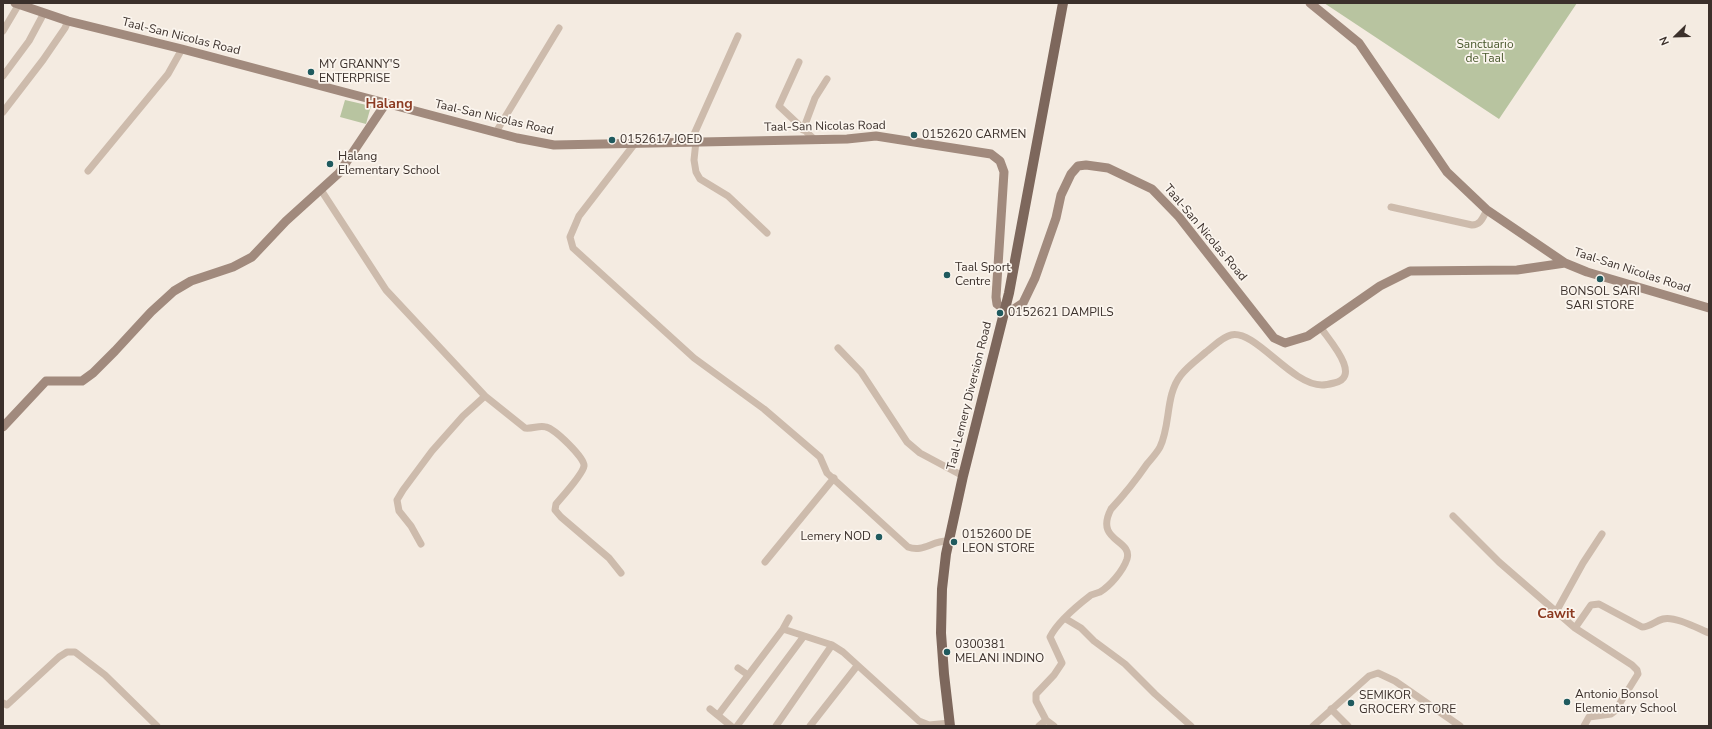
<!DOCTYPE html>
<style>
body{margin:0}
#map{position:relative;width:1712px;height:729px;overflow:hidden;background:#f4ebe1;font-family:"Nunito Sans",sans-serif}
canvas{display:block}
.frame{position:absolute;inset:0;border:4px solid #3b302b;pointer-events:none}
.north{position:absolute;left:1656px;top:16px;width:40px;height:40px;-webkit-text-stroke:3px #fbf5ee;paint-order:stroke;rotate:247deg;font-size:11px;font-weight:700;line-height:16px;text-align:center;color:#3b302b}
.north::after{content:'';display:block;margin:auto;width:14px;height:18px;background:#3b302b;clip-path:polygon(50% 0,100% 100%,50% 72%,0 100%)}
</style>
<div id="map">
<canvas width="1712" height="729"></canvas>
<div class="frame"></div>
<div class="north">N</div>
</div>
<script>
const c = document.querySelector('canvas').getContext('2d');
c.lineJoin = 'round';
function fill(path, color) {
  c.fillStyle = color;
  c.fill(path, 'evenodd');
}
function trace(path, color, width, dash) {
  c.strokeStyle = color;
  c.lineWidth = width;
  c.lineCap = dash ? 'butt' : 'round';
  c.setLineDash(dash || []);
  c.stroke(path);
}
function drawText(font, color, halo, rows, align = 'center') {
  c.font = font + ' "Nunito Sans",sans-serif';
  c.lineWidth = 3.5;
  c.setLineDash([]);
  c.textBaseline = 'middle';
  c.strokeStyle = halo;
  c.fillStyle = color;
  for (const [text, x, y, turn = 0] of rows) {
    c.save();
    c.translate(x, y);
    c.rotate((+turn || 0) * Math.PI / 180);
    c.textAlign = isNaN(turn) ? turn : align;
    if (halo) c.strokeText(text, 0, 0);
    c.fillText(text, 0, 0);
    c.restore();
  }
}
fill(new Path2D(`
 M1324 3H1577L1499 119Z
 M345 100 371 106 366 124 340 117Z`), '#b8c4a0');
trace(new Path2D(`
 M3 31 19 4
 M799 62 779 106 814 139
 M3 76 29 41 44 13
 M3 112 43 60 65 28 68 21
 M803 130 815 98 827 79
 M496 132 559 28
 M691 141 738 36
 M696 141 694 160 696 172 700 179 728 196 767 233
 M636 142 579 216 570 237 573 248 694 358 764 409 820 457 827 473 908 547C923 553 933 540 948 541
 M88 171 168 74 182 49
 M321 190 386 290 485 396 463 416 432 451 403 490 397 500 399 511 411 526 421 544
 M1391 207 1472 225C1481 225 1483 217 1487 210
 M838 348 861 372 907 442 920 453 963 476
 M485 396 525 428C533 429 539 425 546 427 555 429 585 458 584 466 583 474 562 497 556 504L555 510 561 517 609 558 621 573
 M1453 516 1499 562 1575 628 1632 665 1637 670 1638 674 1615 711 1611 714 1589 717 1584 726
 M765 562 834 478
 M1556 612 1583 563 1602 534
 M1066 619 1081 628 1094 641 1125 664 1155 694 1191 726
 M1575 628 1591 605 1599 604 1642 627C1650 627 1655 621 1663 619 1675 616 1697 628 1709 633
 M783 629 832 645 843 652 919 721 929 725 950 723
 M738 668 748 675
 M3 703 7 705 59 657 67 652H75L105 675 157 726
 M710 709 731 726
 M1331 709 1348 726
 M718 715 783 629 789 618
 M1046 720 1036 701V694L1054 675 1062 663 1050 637C1057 623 1078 605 1091 595 1094 594 1097 593 1100 592 1110 586 1123 571 1127 559 1133 539 1094 542 1111 509 1124 495 1136 480 1147 464 1151 459 1157 453 1160 447 1171 424 1165 395 1181 375 1188 366 1198 359 1206 352 1213 347 1222 337 1231 335 1255 329 1291 385 1322 385 1326 385 1330 384 1334 383 1363 377 1329 340 1321 328
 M737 726 804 636
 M776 726 832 645
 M810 726 857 666
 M1039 726 1046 720 1054 726
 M1313 726 1369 676 1378 673 1395 681 1460 726`), '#cdbbac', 7);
trace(new Path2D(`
 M15 3 68 21 182 49 517 138 554 145 847 139 876 136 991 154 1000 161 1004 172 996 297 997 304 1005 310 1014 309 1023 303 1035 278 1056 218 1061 195 1071 174 1078 166 1086 165 1108 168 1152 189 1179 217 1274 338 1285 343 1308 336 1380 286 1410 271 1517 270 1565 263 1587 272 1709 308
 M1310 3 1359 43 1447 172 1487 210 1565 263
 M3 427 46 381H82L93 373 115 351 151 312 174 291 191 281 233 267 252 257 286 221 339 173 386 103`), '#a18a7d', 9);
trace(new Path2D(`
 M950 726 944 674 941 633 942 589 946 554 963 476 1009 293 1063 3`), '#7d675c', 10);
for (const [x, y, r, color] of [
 [311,72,4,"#1f5a5e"],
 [914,135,4,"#1f5a5e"],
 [612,140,4,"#1f5a5e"],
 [330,164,4,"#1f5a5e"],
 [947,275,4,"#1f5a5e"],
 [1600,279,4,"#1f5a5e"],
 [1000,313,4,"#1f5a5e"],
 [879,537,4,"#1f5a5e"],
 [954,542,4,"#1f5a5e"],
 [947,652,4,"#1f5a5e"],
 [1567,702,4,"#1f5a5e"],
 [1351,703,4,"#1f5a5e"]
]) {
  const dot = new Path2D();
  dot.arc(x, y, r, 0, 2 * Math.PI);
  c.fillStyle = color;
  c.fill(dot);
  trace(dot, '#fbf5ee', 1.5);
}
drawText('12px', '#3b302b', '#fbf5ee', [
 ["Taal-San Nicolas Road",181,37,14],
 ["Taal-San Nicolas Road",494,118,13],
 ["Taal-San Nicolas Road",825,127,-1],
 ["Taal-San Nicolas Road",1205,233,50],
 ["Taal-San Nicolas Road",1632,271,18],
 ["Taal-Lemery Diversion Road",970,396,-76]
]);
drawText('12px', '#4a5a2e', '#fbf5ee', [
 ["Sanctuario",1485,45],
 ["de Taal",1485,59]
]);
drawText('12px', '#3b302b', '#fbf5ee', [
 ["MY GRANNY'S",319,65],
 ["ENTERPRISE",319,79],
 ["0152620 CARMEN",922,135],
 ["0152617 JOED",620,140],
 ["Halang",338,157],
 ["Elementary School",338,171],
 ["Taal Sport",955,268],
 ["Centre",955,282],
 ["BONSOL SARI",1600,292,"center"],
 ["SARI STORE",1600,306,"center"],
 ["0152621 DAMPILS",1008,313],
 ["0152600 DE",962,535],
 ["LEON STORE",962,549],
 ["Lemery NOD",871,537,"right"],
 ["0300381",955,645],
 ["MELANI INDINO",955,659],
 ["Antonio Bonsol",1575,695],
 ["Elementary School",1575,709],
 ["SEMIKOR",1359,696],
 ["GROCERY STORE",1359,710]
], 'left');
drawText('bold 14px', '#8c3b22', '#fbf5ee', [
 ["Halang",389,105],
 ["Cawit",1556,615]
]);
</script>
